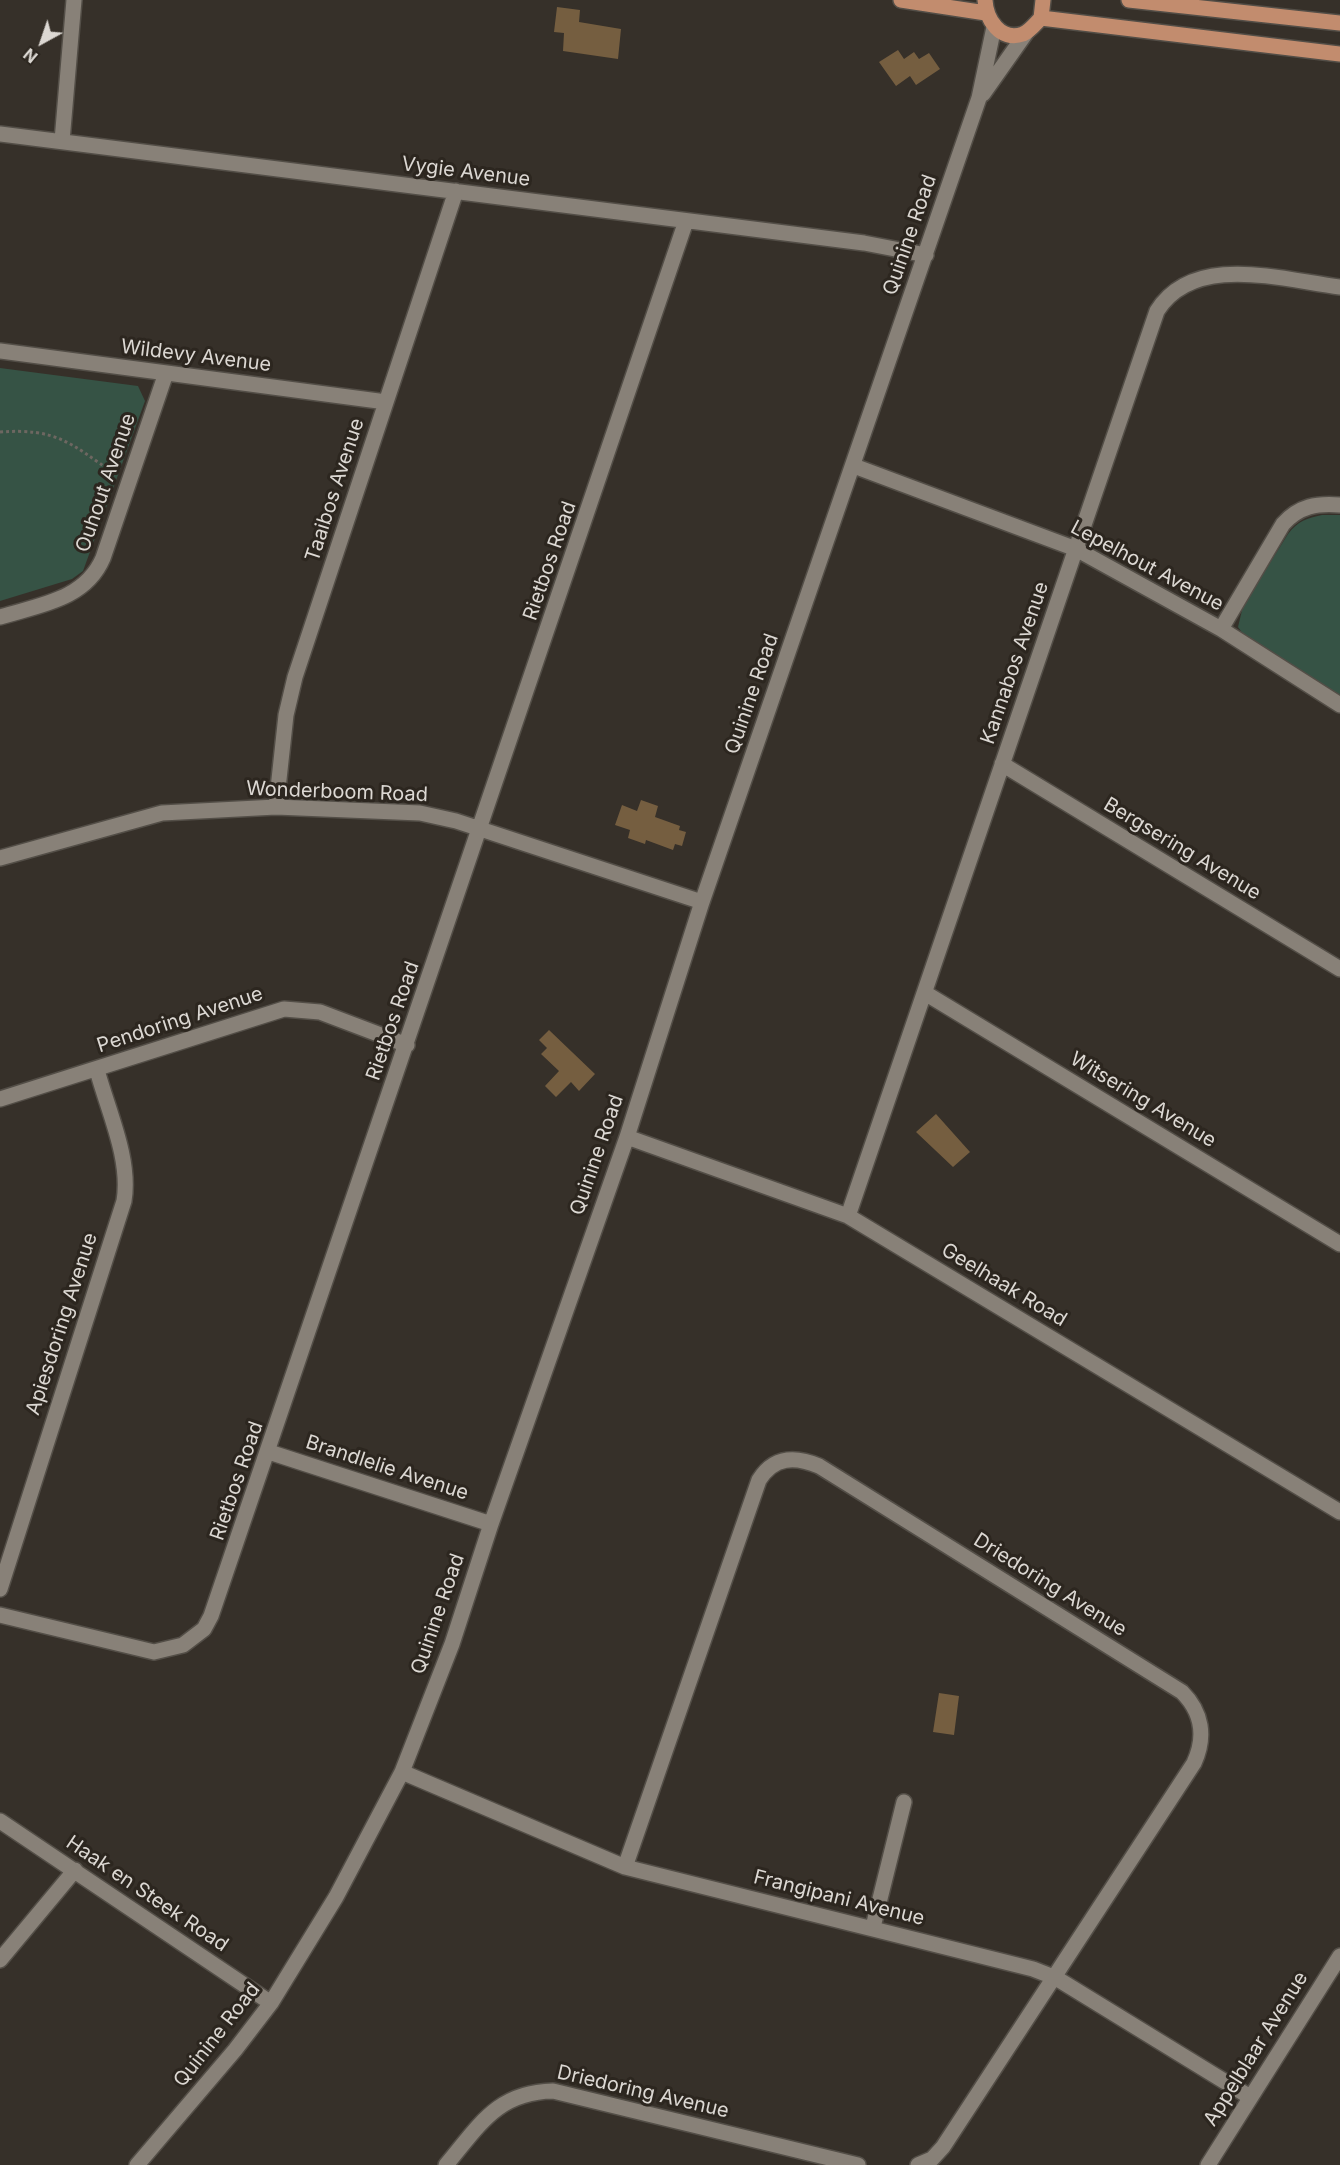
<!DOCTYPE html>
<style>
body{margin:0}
#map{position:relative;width:1340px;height:2165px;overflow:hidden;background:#363029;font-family:Inter,sans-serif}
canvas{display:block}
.north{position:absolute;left:12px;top:12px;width:60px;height:60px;-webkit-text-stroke:4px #2c261f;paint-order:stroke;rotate:220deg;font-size:16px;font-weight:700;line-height:24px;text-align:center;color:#dcd8d3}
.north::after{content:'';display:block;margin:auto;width:21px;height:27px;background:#dcd8d3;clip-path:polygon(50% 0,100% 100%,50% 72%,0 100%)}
</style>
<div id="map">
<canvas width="1340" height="2165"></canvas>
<div class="north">N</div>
</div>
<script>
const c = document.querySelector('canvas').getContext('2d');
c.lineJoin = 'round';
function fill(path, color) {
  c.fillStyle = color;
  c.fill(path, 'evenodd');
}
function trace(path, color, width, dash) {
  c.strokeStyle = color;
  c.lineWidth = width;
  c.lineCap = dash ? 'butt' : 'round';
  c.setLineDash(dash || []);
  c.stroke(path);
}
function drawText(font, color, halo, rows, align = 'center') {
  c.font = font + ' Inter,sans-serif';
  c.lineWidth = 6;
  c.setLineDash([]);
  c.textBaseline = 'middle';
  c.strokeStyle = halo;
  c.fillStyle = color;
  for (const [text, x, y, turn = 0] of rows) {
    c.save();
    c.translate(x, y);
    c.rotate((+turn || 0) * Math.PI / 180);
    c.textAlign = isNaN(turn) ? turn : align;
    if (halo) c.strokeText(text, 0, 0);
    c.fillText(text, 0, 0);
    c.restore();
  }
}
fill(new Path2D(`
 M0 368 138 386 145 401 83 571 72 579 0 601Z
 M1322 515H1340V696L1248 641 1238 627 1243 606 1288 534C1298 521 1307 518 1322 515Z`), '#365345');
fill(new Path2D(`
 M557 7 580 10 579 22 621 29 618 59 563 51 564 33 554 32Z
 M898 50 904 59 914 52 919 59 929 53 940 69 916 85 910 76 896 86 879 62Z
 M641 800 658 806 655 817 680 826 679 830 686 832 682 846 675 844 673 850 646 840 645 844 628 838 630 830 615 825 622 805 637 811Z
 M549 1030 595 1074 579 1091 571 1082 556 1097 545 1086 559 1071 541 1054 547 1048 539 1040Z
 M936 1114 970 1152 953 1167 916 1132Z
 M939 1693 959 1696 954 1735 933 1732Z`), '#755e40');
const minor = new Path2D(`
 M983 94 1026 33
 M0 134 864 243 926 255
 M62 141 74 0
 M0 351 386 402
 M854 466 1076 549 1221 629 1340 705
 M0 617C39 605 85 600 103 558L166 373
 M1221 629 1283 524C1299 506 1317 503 1340 505
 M1002 764 1340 969
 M276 807 286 715 295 677 456 191
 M0 858 162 813 276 807 420 813 456 821 702 902
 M925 993 1340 1244
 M0 1099 284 1009 320 1012 407 1045
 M627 1137 848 1216 1340 1512
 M848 1216 1157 311C1194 252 1282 280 1340 287
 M269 1452 491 1524
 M0 1589 124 1201C131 1159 108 1111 97 1070
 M0 1615 154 1652 183 1645 204 1629 211 1616 686 221
 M402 1772 625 1867 1033 1969 1056 1978 1250 2097
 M0 1821 271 2003
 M625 1867 759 1480C774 1456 795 1456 819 1466L1182 1692C1202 1712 1206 1737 1194 1763L943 2147 932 2159 918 2165
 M873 1927 904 1802
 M0 1960 75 1870
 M137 2165 235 2050 271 2003 336 1897 402 1772 452 1644 491 1524 627 1137 702 902 979 98 994 27
 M446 2165C479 2126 497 2092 553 2091L858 2165
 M1208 2165 1340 1956`);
const major = new Path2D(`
 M901 0 986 13
 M985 0C986 19 1000 42 1023 34 1030 31 1036 23 1041 18L1043 0
 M1129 0 1340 23
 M1041 18 1340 54`);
trace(minor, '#534e47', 18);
trace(major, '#534e47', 18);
trace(new Path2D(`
 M0 432C57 428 70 443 115 474`), '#6d6761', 3, [3, 3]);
trace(minor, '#888178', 15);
trace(major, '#c28c6e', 15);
drawText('20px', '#dcd8d3', '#2c261f', [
 ["Vygie Avenue",466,172,7],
 ["Quinine Road",910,235,-71],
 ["Wildevy Avenue",196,356,7],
 ["Ouhout Avenue",106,483,-71],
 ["Taaibos Avenue",335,490,-72],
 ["Rietbos Road",550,561,-71],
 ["Lepelhout Avenue",1147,566,28],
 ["Kannabos Avenue",1015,663,-71],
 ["Quinine Road",752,694,-71],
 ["Wonderboom Road",337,792,2],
 ["Bergsering Avenue",1182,849,31],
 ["Pendoring Avenue",180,1020,-18],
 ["Rietbos Road",393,1021,-71],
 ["Witsering Avenue",1143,1100,31],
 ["Quinine Road",597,1155,-71],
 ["Geelhaak Road",1004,1285,31],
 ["Apiesdoring Avenue",62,1324,-72],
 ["Brandlelie Avenue",387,1468,18],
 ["Rietbos Road",237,1481,-71],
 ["Driedoring Avenue",1050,1585,32],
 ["Quinine Road",438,1614,-71],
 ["Haak en Steek Road",147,1894,34],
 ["Frangipani Avenue",839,1898,14],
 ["Quinine Road",217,2035,-52],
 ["Appelblaar Avenue",1256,2049,-58],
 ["Driedoring Avenue",643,2092,13]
]);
</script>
